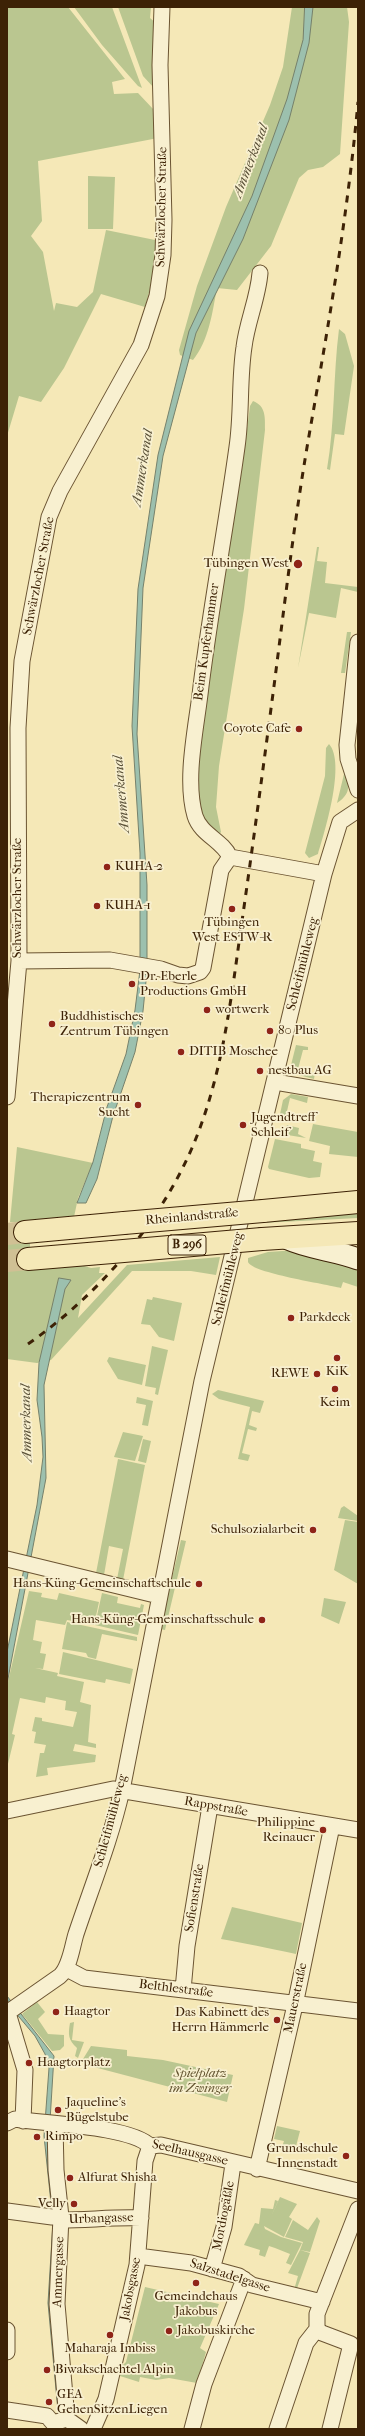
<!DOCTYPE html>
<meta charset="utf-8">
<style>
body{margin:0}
#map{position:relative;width:365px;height:2436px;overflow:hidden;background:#f5e8b7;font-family:"IM FELL French Canon",serif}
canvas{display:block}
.frame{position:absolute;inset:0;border:8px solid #3d2206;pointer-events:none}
</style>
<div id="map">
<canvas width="365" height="2436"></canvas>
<div class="frame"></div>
</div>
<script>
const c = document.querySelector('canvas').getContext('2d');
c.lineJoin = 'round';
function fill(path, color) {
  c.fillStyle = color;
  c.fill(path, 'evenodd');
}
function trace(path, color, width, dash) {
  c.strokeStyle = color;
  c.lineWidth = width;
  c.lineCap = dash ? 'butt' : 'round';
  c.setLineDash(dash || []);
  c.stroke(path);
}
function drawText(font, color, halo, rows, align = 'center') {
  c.font = font + ' "IM FELL French Canon",serif';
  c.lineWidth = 3.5;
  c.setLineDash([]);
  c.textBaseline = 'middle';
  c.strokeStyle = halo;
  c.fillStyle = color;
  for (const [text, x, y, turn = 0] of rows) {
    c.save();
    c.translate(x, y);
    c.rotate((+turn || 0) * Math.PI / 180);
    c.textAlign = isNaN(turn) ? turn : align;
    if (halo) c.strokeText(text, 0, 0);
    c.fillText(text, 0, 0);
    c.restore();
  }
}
fill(new Path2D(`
 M7 7H68L125 79 112 82 114 94 138 93 154 110 158 138 38 161 42 221 31 236 43 252 54 311 56 303 77 307 93 292 106 230 155 240V271L145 307 101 294 64 368 41 402 19 396 7 436Z
 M74 7H112L142 88 138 86 102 45Z
 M118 7H151L150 18 157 24 154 88 143 76Z
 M292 7H347L349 22 340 154 323 167 308 170 299 178 271 246 237 290 217 288C212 314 209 340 193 360L180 355 179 350 197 286 226 207 270 105 283 67Z
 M88 176 115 177 113 229H88Z
 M339 329 345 334 354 366 344 435 335 434 330 470 327 469C335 423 333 376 339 329Z
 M253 401C266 406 265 417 265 430L244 609 219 766 216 807 221 832 219 835 211 834 199 809 197 770 204 705 242 469 250 406Z
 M317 547H319L317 561 327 562 325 583 358 587V592L341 588 336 618 309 613 298 668Z
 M347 632H351L345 673H341Z
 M329 744C346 763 325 831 318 854L309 858 305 853 325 776 326 748Z
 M343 766C348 782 354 792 337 803L344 774Z
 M296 1045 308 1047V1050H303L298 1069 315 1073 314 1079 291 1073 290 1069Z
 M291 1094 308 1097 307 1103 290 1098 285 1120 279 1119 283 1100Z
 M313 1124 358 1132V1157L329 1154 330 1146 309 1141Z
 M287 1125 299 1128 298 1134 306 1138 275 1133 276 1129 285 1131Z
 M275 1139 301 1144V1148L315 1151 313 1161 322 1163 320 1177 309 1178 269 1169 268 1167Z
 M17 1147 93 1163 78 1198 74 1217 30 1241V1248L28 1249 91 1268 100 1267 99 1273H105L82 1295 78 1318 127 1265 220 1257 216 1275 191 1271H132L51 1360 37 1363 7 1359V1254L9 1237 13 1232 16 1222H10Z
 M358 1210V1218L261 1223 262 1218Z
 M297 1250 358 1265V1287L343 1282 341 1288C326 1284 252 1273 248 1262V1258L268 1252Z
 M153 1297 182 1303 174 1341 159 1337 150 1325 141 1324 147 1299 152 1300Z
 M152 1346 168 1350 158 1395 155 1394 156 1388 145 1386Z
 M109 1357 146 1365 142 1385 118 1379 107 1361Z
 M218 1390 264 1401 260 1413 252 1411 249 1425 257 1428 256 1431 248 1429 242 1453 250 1455 248 1461 238 1459 250 1407 219 1399 212 1394Z
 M137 1397 153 1401 148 1426 142 1425 146 1405 136 1403Z
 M123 1432 143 1436 135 1461 114 1457Z
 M143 1439 151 1441 146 1463 138 1461Z
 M118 1459 145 1465 123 1580 117 1579 123 1549 109 1546 104 1575 96 1573Z
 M344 1506 358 1516V1521L338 1518 341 1508Z
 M345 1520 358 1522V1584L334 1570Z
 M181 1540 186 1541 165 1630 160 1629Z
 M29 1591 42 1593 41 1597 57 1600 59 1593 99 1602 94 1625 67 1620 65 1625 36 1620 33 1640 42 1642 40 1653 46 1654 43 1669 35 1668 58 1673 57 1676 84 1682 80 1702 91 1705 88 1742 96 1744V1748L75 1744 73 1751 96 1755 95 1762 47 1768 48 1775 36 1777 40 1753H44L46 1745 34 1743 36 1732 32 1731 35 1717 42 1718V1721L73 1727 77 1712 65 1710 66 1701 46 1697 45 1703 20 1698 12 1734 15 1735 7 1768V1686Z
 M102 1593 118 1597 117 1603 140 1608 141 1604 144 1605 138 1635 95 1625Z
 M324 1598 346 1602 339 1624 321 1616Z
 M67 1622 137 1637V1641L102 1634 96 1659 88 1657 86 1653 62 1649Z
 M63 1652 133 1669 130 1684 106 1679 105 1683 59 1674Z
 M232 1907 302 1923 296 1954C268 1948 244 1943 221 1939Z
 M37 2002 45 2012 38 2019 48 2034 64 2035V2046L60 2050 52 2051 22 2014Z
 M74 2022 72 2040 84 2042 78 2058 75 2056 77 2048C68 2040 68 2034 70 2023Z
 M91 2046 127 2050V2056L163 2060 233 2075 227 2102 90 2066 83 2059Z
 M277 2126 300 2131 295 2150 282 2147 284 2141 274 2139Z
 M280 2197 297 2204 289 2217 292 2219 284 2237 264 2226 265 2229 281 2237 275 2248 269 2246 265 2257 259 2255 260 2250 244 2245 255 2223 259 2224 261 2208 273 2209 275 2200 278 2201 271 2217Z
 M317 2217 320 2221 310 2252 300 2250 303 2242 285 2237 293 2220 308 2230Z
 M281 2237 302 2243 291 2265 286 2263 290 2254 275 2248Z
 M300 2250 310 2253 296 2291 294 2290 298 2276 288 2273Z
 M145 2287 219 2304 200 2348 206 2352 197 2383 169 2378 156 2380 140 2377 139 2382 120 2376 123 2365 126 2362Z`), '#bac690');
const water = new Path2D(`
 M305 7H313L309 43 289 120 243 239 196 333 163 456 143 588 137 734 147 885V971L143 1011 135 1052 113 1116 97 1179 86 1203H77L93 1162 107 1107 126 1054 135 1010 140 970V853L132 726 138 589 158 455 189 331 252 196 287 99 303 40Z
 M59 1278 71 1280 65 1289 44 1385 46 1478 7 1684V1652L37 1505 43 1457 42 1437 37 1400 39 1363Z
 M7 1996 54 2056 49 2137 61 2410 65 2429H61L58 2411 48 2303 53 2222 44 2136 49 2068 45 2054 35 2036 9 2005Z`);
fill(water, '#9cc0ae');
trace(water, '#76816b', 1);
trace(new Path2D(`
 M7 1234 25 1232
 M7 1261 28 1259`), '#d0c094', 22, [22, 11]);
const street = new Path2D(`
 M358 642 347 745 348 759 358 790
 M230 857C222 840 201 835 195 816 184 778 197 725 201 686 211 606 226 527 237 447 242 413 239 380 244 347 247 322 258 298 260 273
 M19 961 110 960 161 969 178 975 188 976 200 972 203 968 221 870 230 857 324 874
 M275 1082 358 1096
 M7 1097 19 961 18 728 22 661 49 517 60 491 141 345 157 296 163 255 164 220 160 65 162 7
 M7 1559 159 1596
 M7 1811 113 1789 358 1830
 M67 1969 84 1978 358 2011
 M183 1990 187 1946 210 1806
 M7 2013 60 1976C70 1967 72 1947 76 1934 92 1886 111 1839 122 1790L202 1381 324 874 340 822 358 810
 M8 2013 25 2070 23 2121
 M7 2123 15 2119C46 2124 130 2126 150 2146
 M55 2124 56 2170 61 2217 57 2304 67 2419
 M150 2146 161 2145 358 2191
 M257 2169 295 2005 332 1826
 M7 2211 52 2217
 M61 2220C88 2220 114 2217 141 2218
 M138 2256 191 2263 239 2276 252 2285 322 2302
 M212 2269 224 2227 233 2164
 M317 2329 322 2333 351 2344 330 2429
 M7 2330V2352
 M7 2410 47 2416 53 2423 67 2419
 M67 2419 81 2429
 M93 2429 106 2399 137 2265 145 2161 150 2146
 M192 2429 204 2384 244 2279
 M277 2429 306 2343 317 2329V2314L358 2209`);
const secondary = new Path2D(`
 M288 1239C310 1249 335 1250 358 1259`);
const primary = new Path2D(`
 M263 1211 358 1202
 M25 1232 124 1223
 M262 1239 358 1233
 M28 1259 112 1252`);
trace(street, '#6b5432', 17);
trace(secondary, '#3d2206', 23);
trace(primary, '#3d2206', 24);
trace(street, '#f8f0d0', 15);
trace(secondary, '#f8f0d0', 21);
trace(primary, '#f5e8b7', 22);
trace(new Path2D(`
 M28 1344C98 1295 158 1226 192 1148 221 1080 230 1008 240 935 252 852 263 769 274 686 285 601 295 515 310 430 329 322 348 212 358 102`), '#3d2206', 3, [7, 7]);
const primaryBridge = new Path2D(`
 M124 1223 263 1211
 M112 1252 262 1239`);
trace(primaryBridge, '#3d2206', 24, []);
trace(primaryBridge, '#f5e8b7', 22);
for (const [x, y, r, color] of [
 [298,564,5,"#8f2418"],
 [299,729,4,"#8f2418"],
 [107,867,4,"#8f2418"],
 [97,906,4,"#8f2418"],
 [232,909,4,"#8f2418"],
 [132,984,4,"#8f2418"],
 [207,1010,4,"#8f2418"],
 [52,1024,4,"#8f2418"],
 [270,1031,4,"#8f2418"],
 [181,1052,4,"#8f2418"],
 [260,1071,4,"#8f2418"],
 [138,1105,4,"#8f2418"],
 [243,1125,4,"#8f2418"],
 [291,1318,4,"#8f2418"],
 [337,1358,4,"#8f2418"],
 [317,1374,4,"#8f2418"],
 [335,1389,4,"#8f2418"],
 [313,1530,4,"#8f2418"],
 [199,1584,4,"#8f2418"],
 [262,1620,4,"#8f2418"],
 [323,1830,4,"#8f2418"],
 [56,2012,4,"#8f2418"],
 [277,2020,4,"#8f2418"],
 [29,2063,4,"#8f2418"],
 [58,2110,4,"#8f2418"],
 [37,2137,4,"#8f2418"],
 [346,2156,4,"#8f2418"],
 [70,2178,4,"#8f2418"],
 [74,2204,4,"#8f2418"],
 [196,2283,4,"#8f2418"],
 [169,2331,4,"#8f2418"],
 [110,2335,4,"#8f2418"],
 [47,2370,4,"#8f2418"],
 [49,2402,4,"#8f2418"]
]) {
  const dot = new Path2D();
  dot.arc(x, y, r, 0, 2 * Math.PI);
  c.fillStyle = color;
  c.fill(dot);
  trace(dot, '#f8f0d0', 1.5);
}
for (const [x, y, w] of [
 [187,1245,38]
]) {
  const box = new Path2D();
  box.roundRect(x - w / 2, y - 10, w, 20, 3);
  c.fillStyle = '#f8f0d0';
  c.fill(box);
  trace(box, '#3d2206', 1);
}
drawText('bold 12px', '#3d2206', null, [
 ["B 296",187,1245]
]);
drawText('13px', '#3d2206', '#f8f0d0', [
 ["Schwärzlocher Straße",162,207,-89],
 ["Schwärzlocher Straße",39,576,-79],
 ["Beim Kupferhammer",207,642,-82],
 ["Schwärzlocher Straße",18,898,-90],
 ["Schleifmühleweg",303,964,-76],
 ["Rheinlandstraße",192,1217,-5],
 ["Schleifmühleweg",228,1279,-76],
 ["Rappstraße",216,1807,10],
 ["Schleifmühleweg",111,1821,-75],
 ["Sofienstraße",195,1898,-81],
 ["Belthlestraße",176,1989,7],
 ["Mauerstraße",296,1998,-78],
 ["Seelhausgasse",190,2153,13],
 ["Mordiogäßle",224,2216,-79],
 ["Urbangasse",101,2219,-2],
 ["Ammergasse",59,2272,-88],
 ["Salzstadelgasse",230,2276,18],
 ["Jakobsgasse",131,2289,-79]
]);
drawText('13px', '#3d2206', '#f8f0d0', [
 ["Tübingen West",289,564,"right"],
 ["Coyote Cafe",291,729,"right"],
 ["KUHA-2",115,867],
 ["KUHA-1",105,906],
 ["Tübingen",232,923,"center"],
 ["West ESTW-R",232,938,"center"],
 ["Dr. Eberle",140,977],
 ["Productions GmbH",140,992],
 ["wortwerk",215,1010],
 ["Buddhistisches",60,1017],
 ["Zentrum Tübingen",60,1032],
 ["80 Plus",278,1031],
 ["DITIB Moschee",189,1052],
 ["nestbau AG",268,1071],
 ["Therapiezentrum",130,1098,"right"],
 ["Sucht",130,1113,"right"],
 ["Jugendtreff",251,1118],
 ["Schleif",251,1133],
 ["Parkdeck",299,1318],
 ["KiK",337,1372,"center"],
 ["REWE",309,1374,"right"],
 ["Keim",335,1403,"center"],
 ["Schulsozialarbeit",305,1530,"right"],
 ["Hans-Küng-Gemeinschaftschule",191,1584,"right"],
 ["Hans-Küng-Gemeinschaftsschule",254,1620,"right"],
 ["Philippine",315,1823,"right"],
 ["Reinauer",315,1838,"right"],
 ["Haagtor",64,2012],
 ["Das Kabinett des",269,2013,"right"],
 ["Herrn Hämmerle",269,2028,"right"],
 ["Haagtorplatz",37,2063],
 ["Jaqueline’s",66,2103],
 ["Bügelstube",66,2118],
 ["Rimpo",45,2137],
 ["Grundschule",338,2149,"right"],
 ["Innenstadt",338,2164,"right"],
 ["Alfurat Shisha",78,2178],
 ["Velly",66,2204,"right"],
 ["Gemeindehaus",196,2297,"center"],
 ["Jakobus",196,2312,"center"],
 ["Jakobuskirche",177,2331],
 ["Maharaja Imbiss",110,2349,"center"],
 ["Biwakschachtel Alpin",55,2370],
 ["GEA",57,2395],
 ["GehenSitzenLiegen",57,2410]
], 'left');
drawText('italic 13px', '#62532f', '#f8f0d0', [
 ["Spielplatz",200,2074],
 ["im Zwinger",200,2089]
]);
drawText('italic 14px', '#5a5138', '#f8f0d0', [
 ["Ammerkanal",251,161,-69],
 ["Ammerkanal",143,468,-81],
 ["Ammerkanal",122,794,-95],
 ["Ammerkanal",27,1423,-91]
]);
</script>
